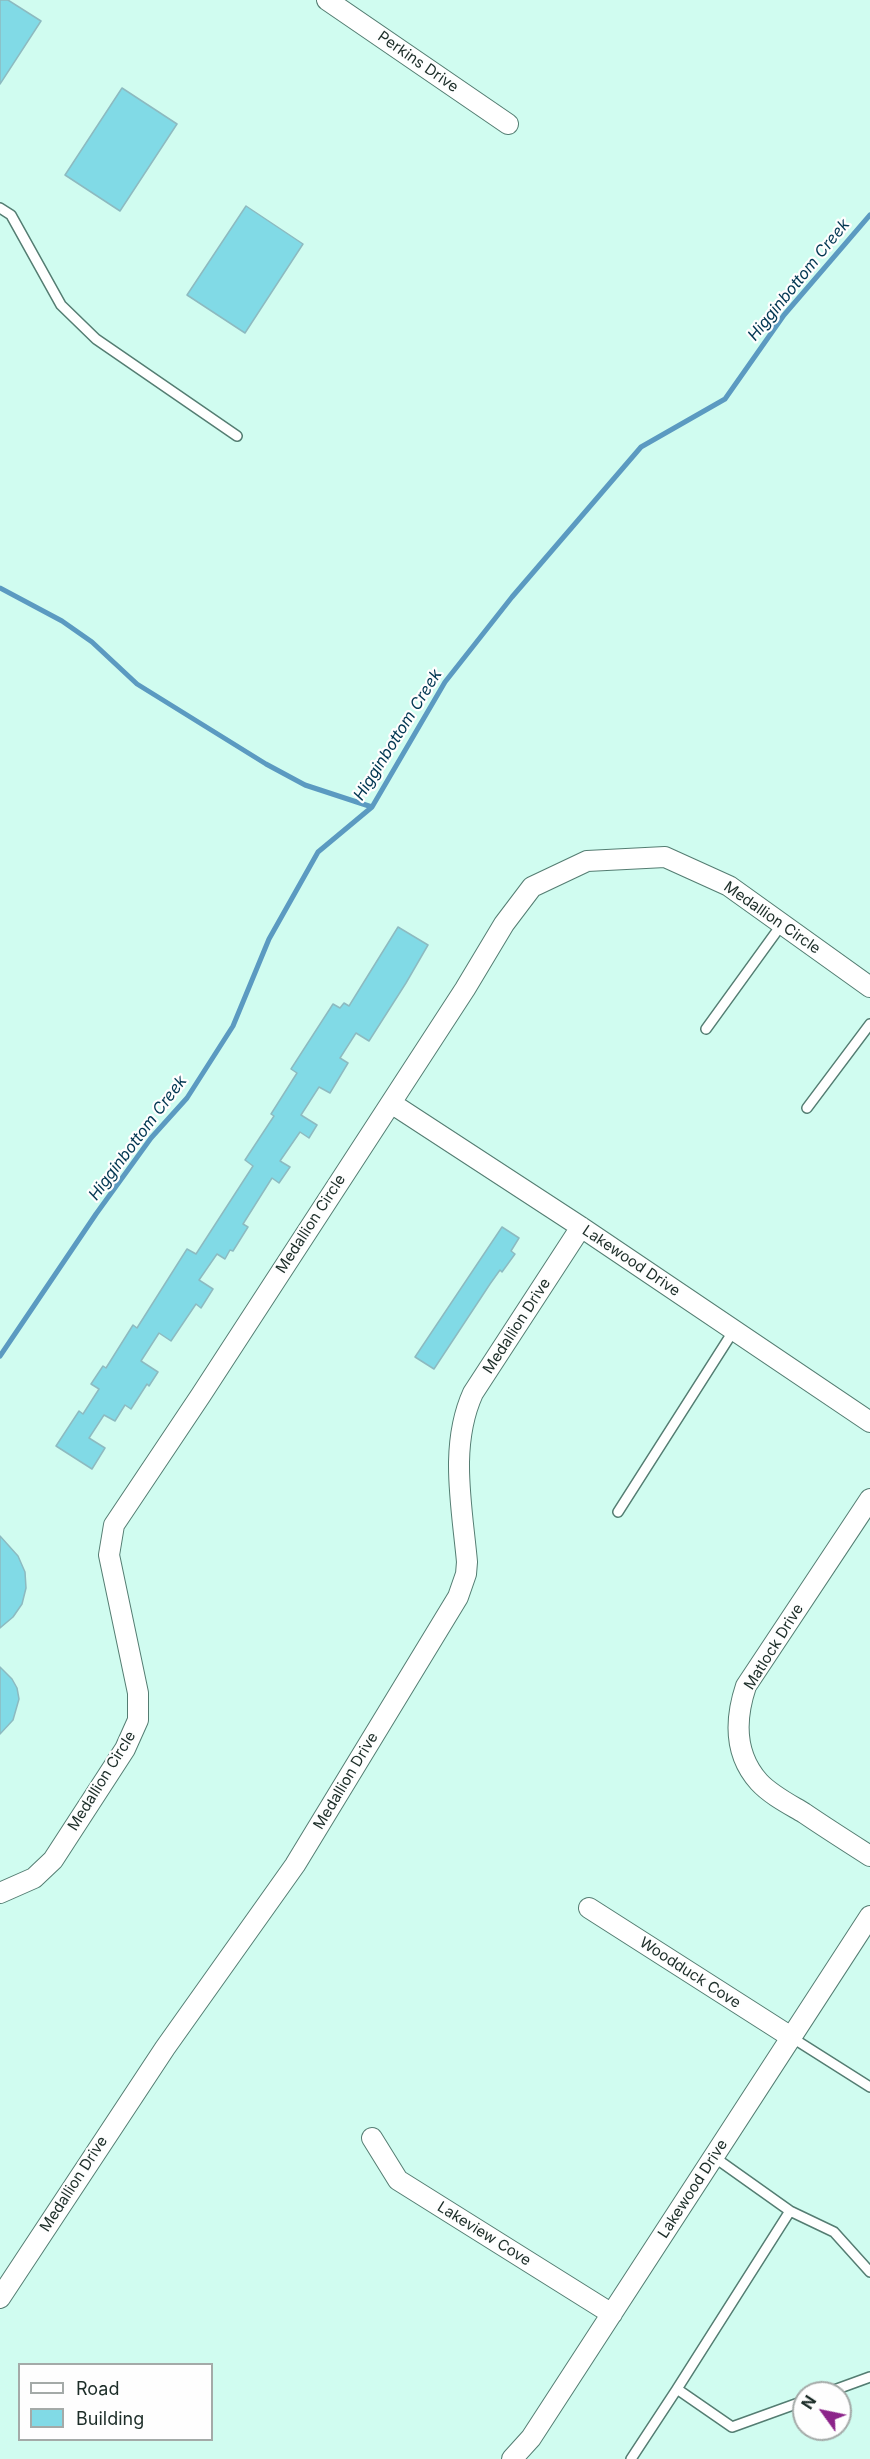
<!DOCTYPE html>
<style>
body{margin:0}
#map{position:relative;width:870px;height:2459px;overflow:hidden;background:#d0fcf0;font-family:Inter,sans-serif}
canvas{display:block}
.legend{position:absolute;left:18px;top:2363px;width:195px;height:78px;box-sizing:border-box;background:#fefefe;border:2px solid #a4aaa8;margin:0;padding:8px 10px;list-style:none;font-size:18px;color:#1c2d28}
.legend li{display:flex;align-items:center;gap:12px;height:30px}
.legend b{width:30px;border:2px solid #a4aaa8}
.north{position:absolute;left:792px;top:2381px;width:60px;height:60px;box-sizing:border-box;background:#fefefe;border:2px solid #a4aaa8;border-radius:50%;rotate:303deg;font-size:16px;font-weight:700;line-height:24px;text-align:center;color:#1c2d28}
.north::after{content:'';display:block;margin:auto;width:21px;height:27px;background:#8c248a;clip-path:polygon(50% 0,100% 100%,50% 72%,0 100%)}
</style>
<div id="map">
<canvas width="870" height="2459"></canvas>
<ul class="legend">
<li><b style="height:8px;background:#fff"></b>Road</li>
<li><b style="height:16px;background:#81dae6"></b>Building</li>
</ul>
<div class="north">N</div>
</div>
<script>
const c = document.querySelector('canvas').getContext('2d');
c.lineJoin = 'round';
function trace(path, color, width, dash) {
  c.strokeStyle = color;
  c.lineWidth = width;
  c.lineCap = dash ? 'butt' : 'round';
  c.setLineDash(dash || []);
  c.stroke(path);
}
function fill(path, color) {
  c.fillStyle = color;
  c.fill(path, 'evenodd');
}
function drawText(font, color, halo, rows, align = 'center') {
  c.font = font + ' Inter,sans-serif';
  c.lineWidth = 4.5;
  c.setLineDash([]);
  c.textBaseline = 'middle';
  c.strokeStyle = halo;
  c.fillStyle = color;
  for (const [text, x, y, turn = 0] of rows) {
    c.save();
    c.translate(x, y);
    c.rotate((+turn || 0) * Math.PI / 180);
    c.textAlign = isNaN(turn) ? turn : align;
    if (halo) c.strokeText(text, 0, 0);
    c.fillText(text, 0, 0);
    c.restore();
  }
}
trace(new Path2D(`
 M0 588 62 621 92 642 137 684 266 764 305 785 372 807
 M0 1356 96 1214 151 1138 187 1098 233 1026 269 939 318 852 372 807 445 682 512 597 641 447 725 399 784 315 870 215`), '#5b9ac1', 5);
const building = new Path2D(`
 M0 0H8L41 21 0 84Z
 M122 88 177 124 120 211 65 175Z
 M246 206 303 244 245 333 187 295Z
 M398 927 428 945 406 983 369 1041 356 1033 340 1058 348 1063 330 1093 319 1087 301 1115 317 1125 309 1138 300 1132 280 1161 290 1167 279 1183 272 1178 243 1224 248 1227 233 1251 230 1250 225 1259 217 1254 199 1280 213 1289 201 1308 196 1304 171 1341 159 1333 141 1361 158 1372 149 1386 147 1384 131 1409 125 1405 115 1421 104 1415 89 1438 105 1448 92 1469 56 1446 79 1411 83 1414 99 1389 91 1384 103 1366 106 1368 133 1325 137 1328 187 1249 196 1254 253 1166 245 1160 274 1116 271 1114 297 1073 291 1069 333 1004 340 1008 344 1003 349 1006Z
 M502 1227 519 1238 511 1251 515 1254 502 1272 500 1270 490 1284 434 1369 415 1357Z
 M0 1536 18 1556 25 1572 26 1588 22 1604 13 1617 0 1628Z
 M0 1667 12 1679 17 1688 19 1699 13 1720 0 1734Z`);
fill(building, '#81dae6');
trace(building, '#8dbac0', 1.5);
const lane = new Path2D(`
 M0 208 11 215 61 305 96 339 237 436
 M706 1029 782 924
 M807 1108 870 1024
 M618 1512 734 1330
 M791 2037 870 2087
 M714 2157 790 2211 677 2389 732 2427 804 2401
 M790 2211 834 2232 870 2272
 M826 2393 870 2377
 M631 2459 677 2389`);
const street = new Path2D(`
 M327 0 508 124
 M391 1103 581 1227 870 1422
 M870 1499 746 1686C735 1719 734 1754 759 1782 771 1795 789 1804 804 1813 826 1828 848 1842 870 1856
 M0 1893 34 1878 53 1860 125 1749 138 1720V1693L109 1555 114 1525 201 1395 465 989 504 924 532 887 587 861 665 857 729 886 870 987
 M589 1908 791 2037
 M372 2138 398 2180 612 2314
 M0 2298 165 2048 295 1865 458 1597 466 1574 467 1562C462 1506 449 1446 473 1393L581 1227
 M512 2459 531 2438 870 1916`);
trace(lane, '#547d72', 12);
trace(street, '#547d72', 22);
trace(lane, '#fff', 9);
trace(street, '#fff', 20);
drawText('15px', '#1c2d28', '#fefefe', [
 ["Perkins Drive",418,62,35],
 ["Medallion Circle",772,918,35],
 ["Medallion Circle",311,1224,-57],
 ["Lakewood Drive",631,1261,34],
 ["Medallion Drive",517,1326,-57],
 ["Matlock Drive",774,1647,-58],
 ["Medallion Circle",102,1781,-58],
 ["Medallion Drive",346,1781,-59],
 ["Woodduck Cove",690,1973,33],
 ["Medallion Drive",74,2184,-57],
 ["Lakewood Drive",693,2189,-57],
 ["Lakeview Cove",484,2234,32]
]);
drawText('italic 16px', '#003651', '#fefefe', [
 ["Higginbottom Creek",799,280,-51],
 ["Higginbottom Creek",398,735,-58],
 ["Higginbottom Creek",138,1138,-53]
]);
</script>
